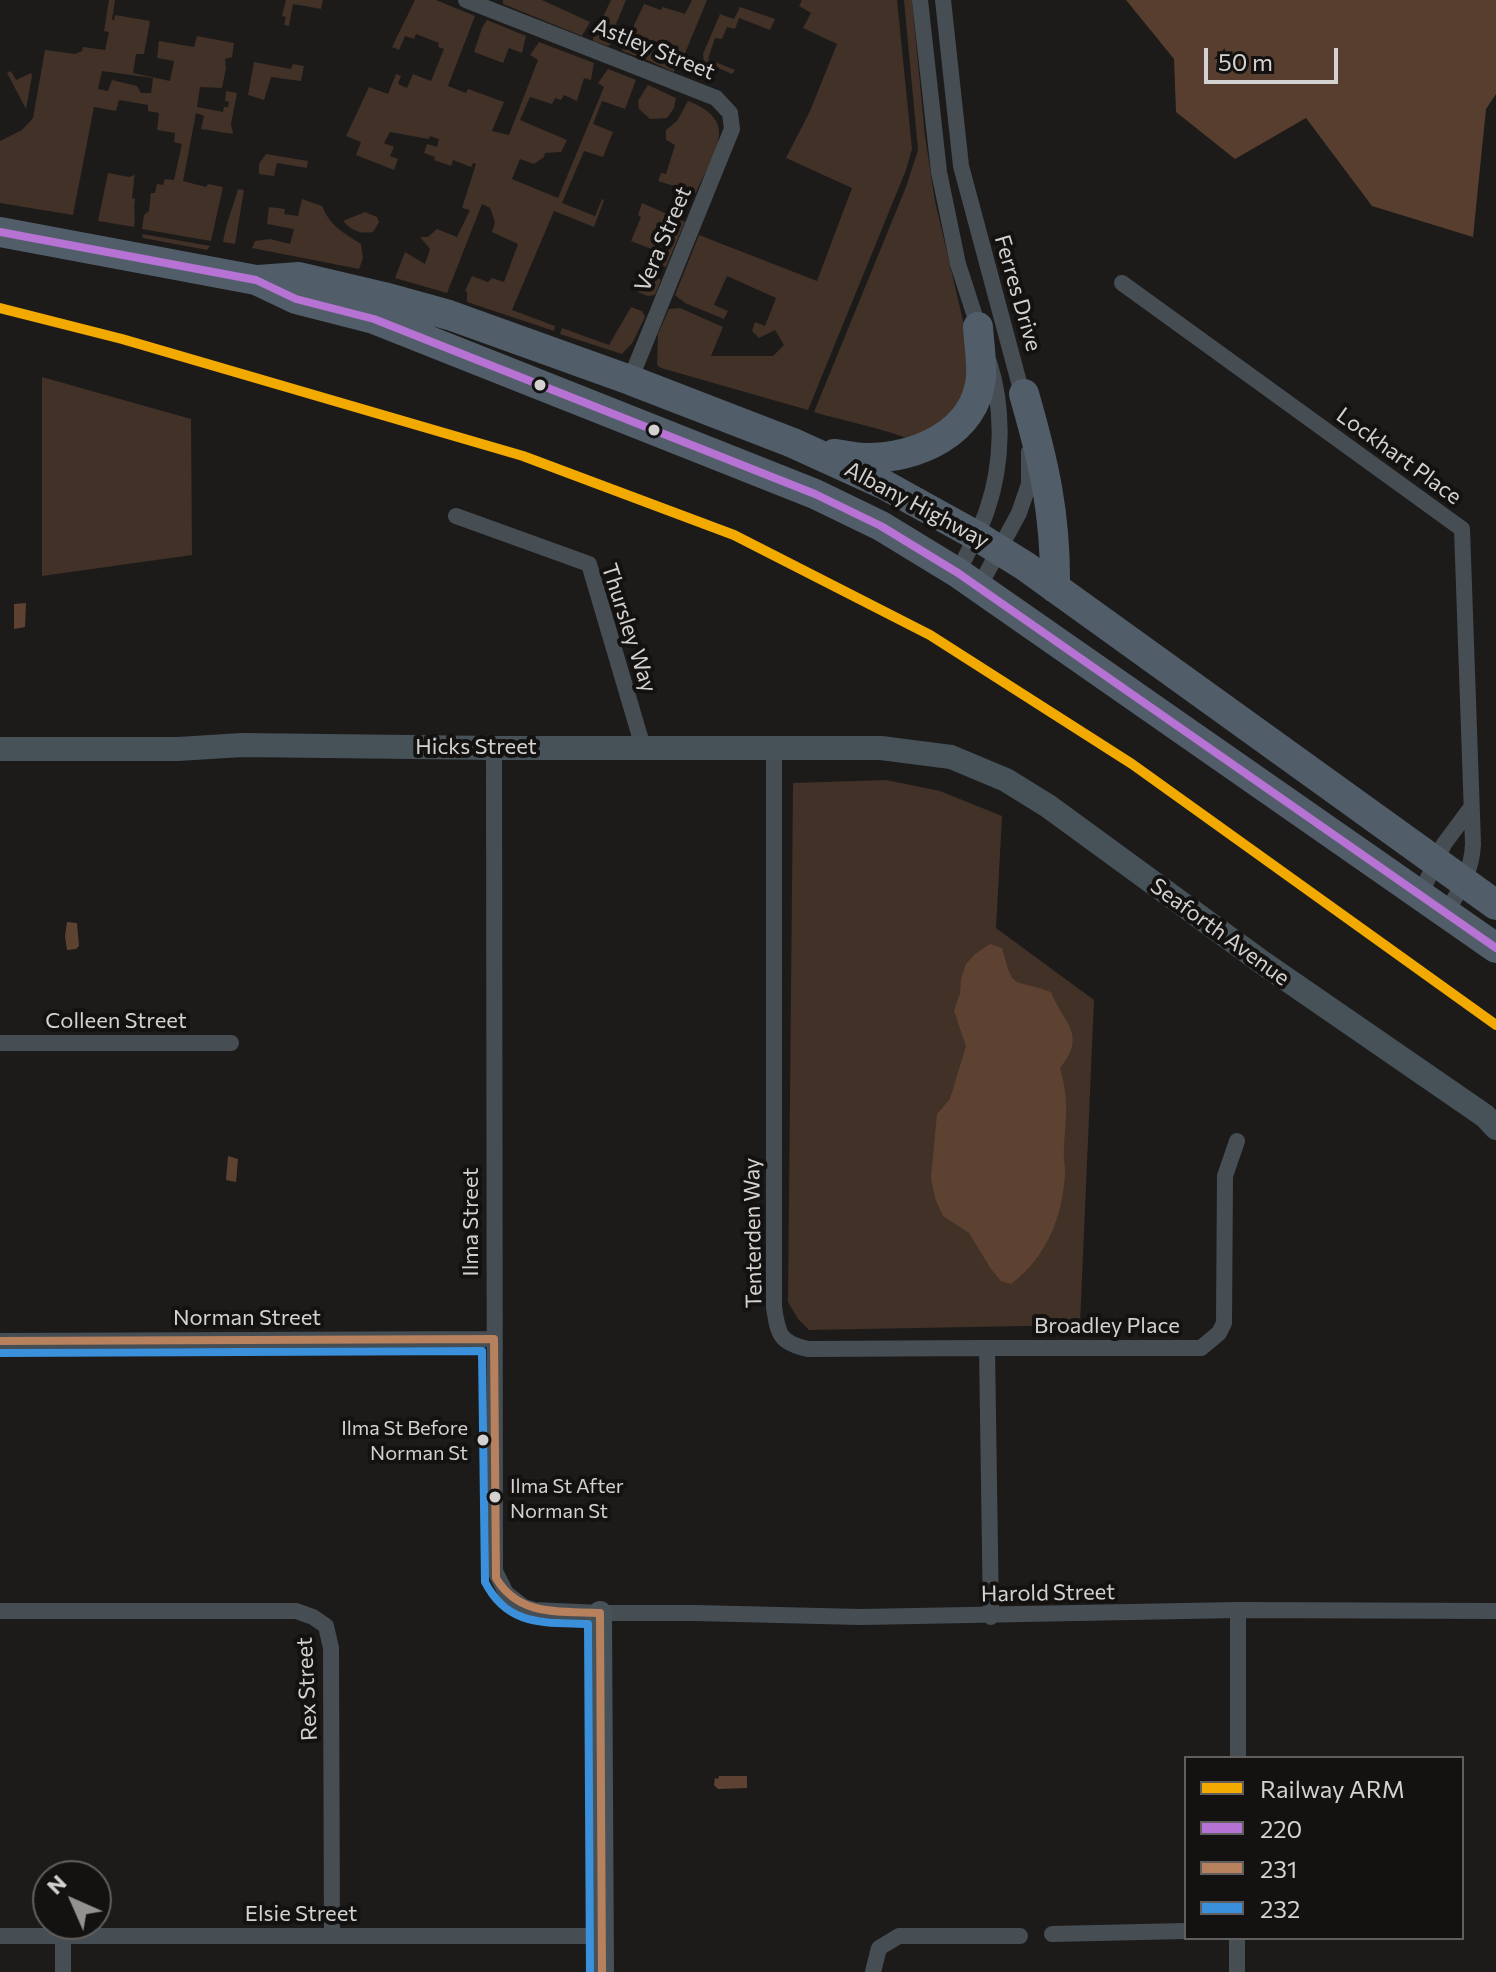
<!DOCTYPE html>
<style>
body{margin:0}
#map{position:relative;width:1496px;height:1972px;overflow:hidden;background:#1c1b1a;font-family:Commissioner,sans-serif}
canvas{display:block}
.legend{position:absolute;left:1184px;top:1756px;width:280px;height:184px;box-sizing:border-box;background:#141210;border:2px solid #615f5d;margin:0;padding:10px 14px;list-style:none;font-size:24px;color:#d4d2d1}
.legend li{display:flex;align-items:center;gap:16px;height:40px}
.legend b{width:40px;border:2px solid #615f5d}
.north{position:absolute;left:32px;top:1860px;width:80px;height:80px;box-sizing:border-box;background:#141210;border:2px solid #615f5d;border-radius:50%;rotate:315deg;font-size:22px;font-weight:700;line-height:32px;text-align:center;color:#d4d2d1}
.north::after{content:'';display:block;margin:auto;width:28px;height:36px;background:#949291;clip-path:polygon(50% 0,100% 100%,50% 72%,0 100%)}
.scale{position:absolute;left:1204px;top:48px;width:134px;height:36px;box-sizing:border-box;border:4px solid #d4d2d1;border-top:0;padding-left:10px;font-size:24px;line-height:28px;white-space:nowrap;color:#d4d2d1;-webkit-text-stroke:6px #141210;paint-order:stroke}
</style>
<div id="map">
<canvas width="1496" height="1972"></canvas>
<ul class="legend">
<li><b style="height:10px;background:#f2a900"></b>Railway ARM</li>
<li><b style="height:10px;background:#b673d3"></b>220</li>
<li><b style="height:10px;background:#b6815c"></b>231</li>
<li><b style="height:10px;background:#3a90db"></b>232</li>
</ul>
<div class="north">N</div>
<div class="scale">50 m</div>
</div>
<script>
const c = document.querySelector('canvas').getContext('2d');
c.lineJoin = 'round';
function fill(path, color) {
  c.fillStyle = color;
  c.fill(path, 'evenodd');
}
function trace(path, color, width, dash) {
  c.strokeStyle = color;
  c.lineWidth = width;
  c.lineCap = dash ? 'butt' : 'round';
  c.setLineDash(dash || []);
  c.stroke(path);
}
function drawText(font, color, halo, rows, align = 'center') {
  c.font = font + ' Commissioner,sans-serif';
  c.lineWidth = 8;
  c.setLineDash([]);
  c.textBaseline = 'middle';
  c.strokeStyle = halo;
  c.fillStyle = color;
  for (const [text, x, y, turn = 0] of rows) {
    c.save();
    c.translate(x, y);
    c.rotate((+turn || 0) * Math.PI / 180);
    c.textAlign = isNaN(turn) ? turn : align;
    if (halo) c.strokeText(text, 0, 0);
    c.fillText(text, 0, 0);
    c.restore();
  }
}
fill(new Path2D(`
 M109 0H115L112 20H114L115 15 150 21 144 54H136L133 73 170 81 174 61 157 58 159 41 194 47 197 36 234 43 232 57 225 59 226 68 222 88 200 87 197 107 223 112 224 107H228L229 102 225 101 226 91 237 93 231 124 233 134 201 129 204 116 196 113 183 181 206 187 208 184 223 187 211 241 142 229 144 215 149 211 151 193H155L157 184 163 185 165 179 174 180 182 144 174 142 175 133 157 130 159 113 148 111V105L119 100 116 111 94 107 73 215 0 203V141L22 130 33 118 45 50 75 54 82 51 83 47 105 50 109 32 104 31ZM102 71 153 78 151 93H141L137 86 112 80 108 91 98 89Z
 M286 0H323L321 9 293 4 289 26 284 25 286 17 282 16Z
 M415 0H436L475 16 448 86 466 93 468 89 504 102 492 131 509 135 538 60 530 55 539 42 594 63 591 80 584 78 577 101 564 95 561 100 555 98 552 104 530 97 520 120 567 140 561 152 545 153 544 157 534 164 520 159 512 179 558 198 604 87 598 83 608 69 636 80 625 109 602 101 593 124 613 132 603 157 584 151 562 203 595 216 602 199 604 200 594 227 554 211 512 310 555 326 554 331 467 302V292L465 291 472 276 488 282 492 278 504 282 518 244 492 232 495 222 490 208 482 204 447 293 395 278 405 252 425 264 430 249 420 237H428L437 229 457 237 470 210 462 208 476 164 473 163 471 167 453 160 451 166 434 160 435 157 424 153 427 144 437 147 439 139 430 136 429 139 390 132 384 143 394 147 390 156 398 159 394 170 356 155 361 142 346 136 369 87 388 94 396 74 401 76 398 84 407 88 413 74 431 81 444 49 438 47 439 43 416 34 414 39 405 36 399 50 392 47Z
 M503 0H542L590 22 582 36 503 4Z
 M611 0H626L614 29 619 32 616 41 608 46 593 41V38Z
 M692 0H707L681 63 673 72 645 59 650 44 645 43 639 57 622 51 644 4 661 10 663 7 685 14Z
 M802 0H897L912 149 906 170 808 410 661 368 657 365 658 334 669 309 680 308 723 327 711 356H773L784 345 775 330 759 338 752 331 755 322 765 326 776 298 727 276 714 305 728 311 724 319 685 303 675 295 699 235 817 281 852 188 786 158 810 111 837 44 803 28 811 13 799 6Z
 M904 0H912L925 136 935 201 971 355 963 409 911 441C903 433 832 418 814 412L906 187 918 150Z
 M740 7 775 19 770 30 739 18 735 29 727 27 722 39 715 38 708 59 735 70 732 74 704 62 703 54 720 14 734 19Z
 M487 20 526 36 522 53 509 48 503 63 474 52 482 28Z
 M254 62 291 69 293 64 304 66 301 81 271 77 264 100 248 95Z
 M11 71 16 80 31 73 32 76 26 109 7 73Z
 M648 85 676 98 674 108 667 118 650 119 639 109 638 101Z
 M688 101C742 122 713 153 696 193L658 181 661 173 666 174 675 145 666 140V130L677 121Z
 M266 154 308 161 307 168 277 163 274 176 259 174V164Z
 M135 171 132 198 135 199C133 209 136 217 134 227L98 221 108 173 129 177 134 175Z
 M238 189 244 190 235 244 223 242C226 223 233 207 238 189Z
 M302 199 322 206C330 226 344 233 361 244L363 258 359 269 252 248 255 241 270 239 290 244 294 229 267 224 269 207 285 209 284 214 298 216Z
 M642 203 685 222 666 267 649 263 654 250 631 241 641 217 638 215Z
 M365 212 377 217 379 222 373 232C360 234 352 231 343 221Z
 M142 234 210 246 207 250 143 238Z
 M646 274H652L661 280 655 295 648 296 638 292Z
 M631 307 642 311 645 317 633 342 622 354 560 334 562 328 609 345Z
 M42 377 191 419 192 555 42 576Z
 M886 780 940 791 1002 816 996 928 1094 1000 1080 1325 809 1330 798 1319 788 1302 793 783Z`), '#413127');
fill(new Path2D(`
 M1126 0H1496V94L1486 109 1473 237 1372 206 1306 118 1235 159 1176 112 1174 59Z`), '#583e2e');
fill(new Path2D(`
 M26 603 25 627 14 629V604Z
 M67 922 77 923 79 946 76 949 67 950 65 936Z
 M990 944 1002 948C1014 993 1011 977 1051 992 1063 1023 1088 1034 1060 1068 1069 1100 1066 1115 1064 1147 1063 1155 1065 1164 1065 1172 1063 1216 1047 1257 1011 1284L1001 1281 991 1269 969 1233 943 1216 935 1198 931 1178 937 1114 950 1099 966 1046 954 1011 960 993 961 979 966 964 975 954Z
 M228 1156 238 1159 236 1182 226 1180Z
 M719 1776H747V1788L718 1789 714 1785 715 1778 718 1779Z`), '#5e4231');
trace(new Path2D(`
 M466 0 716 98 730 113 732 129 630 380
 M920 0 939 172 958 264 980 332
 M943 0 961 166 1024 401
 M1122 283 1462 529 1473 844C1472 871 1460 890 1446 913
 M456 516 589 564 643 747
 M958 573C967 552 980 532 987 510 1003 464 1004 408 989 362
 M979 587 1019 513 1029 484V452
 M774 747V1307C778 1335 780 1343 808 1349L987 1348 991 1617
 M494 748 495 1571 506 1593 524 1607 534 1610 600 1613H695L861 1617 1238 1610 1496 1611
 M1420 895 1444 844 1470 809
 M0 1043H231
 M0 1341 494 1339
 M987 1348H1201L1219 1333 1224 1323 1225 1176 1237 1141
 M1238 1610V1758
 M0 1611H296L313 1617 326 1626 331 1648 332 1936
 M1052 1934 1186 1931
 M0 1936H602
 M1237 1938V1972
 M63 1972V1936
 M873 1972 879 1948 899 1936H1020`), '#464e54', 16);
trace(new Path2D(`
 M0 749H178L242 745 494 748H881L951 757 1006 780 1048 806 1263 963 1485 1116 1496 1128
 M600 1613 602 1972`), '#465158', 24);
trace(new Path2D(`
 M0 232 256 280 296 299 374 319 815 494 881 526 958 573 1496 948
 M258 280 299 277 384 297 449 315 630 380 793 443 883 484 975 535 1025 566 1496 905
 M1024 394C1044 463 1056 515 1055 588
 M834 454C844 455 855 458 865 458 916 459 976 433 981 377 982 360 979 343 978 327`), '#515e69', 30);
trace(new Path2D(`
 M0 232 256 280 296 299 374 319 815 494 881 526 958 573 1496 948`), '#b673d3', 8);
trace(new Path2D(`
 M0 1341 494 1339 496 1578C519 1617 560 1611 600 1613L602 1972`), '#b6815c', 8);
trace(new Path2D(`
 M0 1353 482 1351 485 1582C508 1627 544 1622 588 1624L590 1972`), '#3a90db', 8);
trace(new Path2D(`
 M0 308 122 339 523 456 734 535 930 635 1132 764 1496 1025`), '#f2a900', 10);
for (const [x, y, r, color] of [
 [540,385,7,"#d4d2d1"],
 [654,430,7,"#d4d2d1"],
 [483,1440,7,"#d4d2d1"],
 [495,1497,7,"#d4d2d1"]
]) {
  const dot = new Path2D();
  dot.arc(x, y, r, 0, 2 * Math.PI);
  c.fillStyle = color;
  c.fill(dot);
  trace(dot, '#141210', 3);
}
drawText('20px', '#d4d2d1', '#141210', [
 ["Ilma St Before",468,1428],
 ["Norman St",468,1453],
 ["Ilma St After",510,1486,"left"],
 ["Norman St",510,1511,"left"]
], 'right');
drawText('22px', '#d4d2d1', '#141210', [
 ["Astley Street",654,49,22],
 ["Vera Street",663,239,-67],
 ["Ferres Drive",1018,293,74],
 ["Lockhart Place",1399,456,36],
 ["Albany Highway",917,505,28],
 ["Thursley Way",629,628,72],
 ["Hicks Street",476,747],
 ["Seaforth Avenue",1220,932,36],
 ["Colleen Street",116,1021],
 ["Ilma Street",471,1222,-90],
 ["Tenterden Way",753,1233,-91],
 ["Norman Street",247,1318],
 ["Broadley Place",1107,1326],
 ["Harold Street",1048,1593,-1],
 ["Rex Street",307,1689,-93],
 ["Elsie Street",301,1914]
]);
</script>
